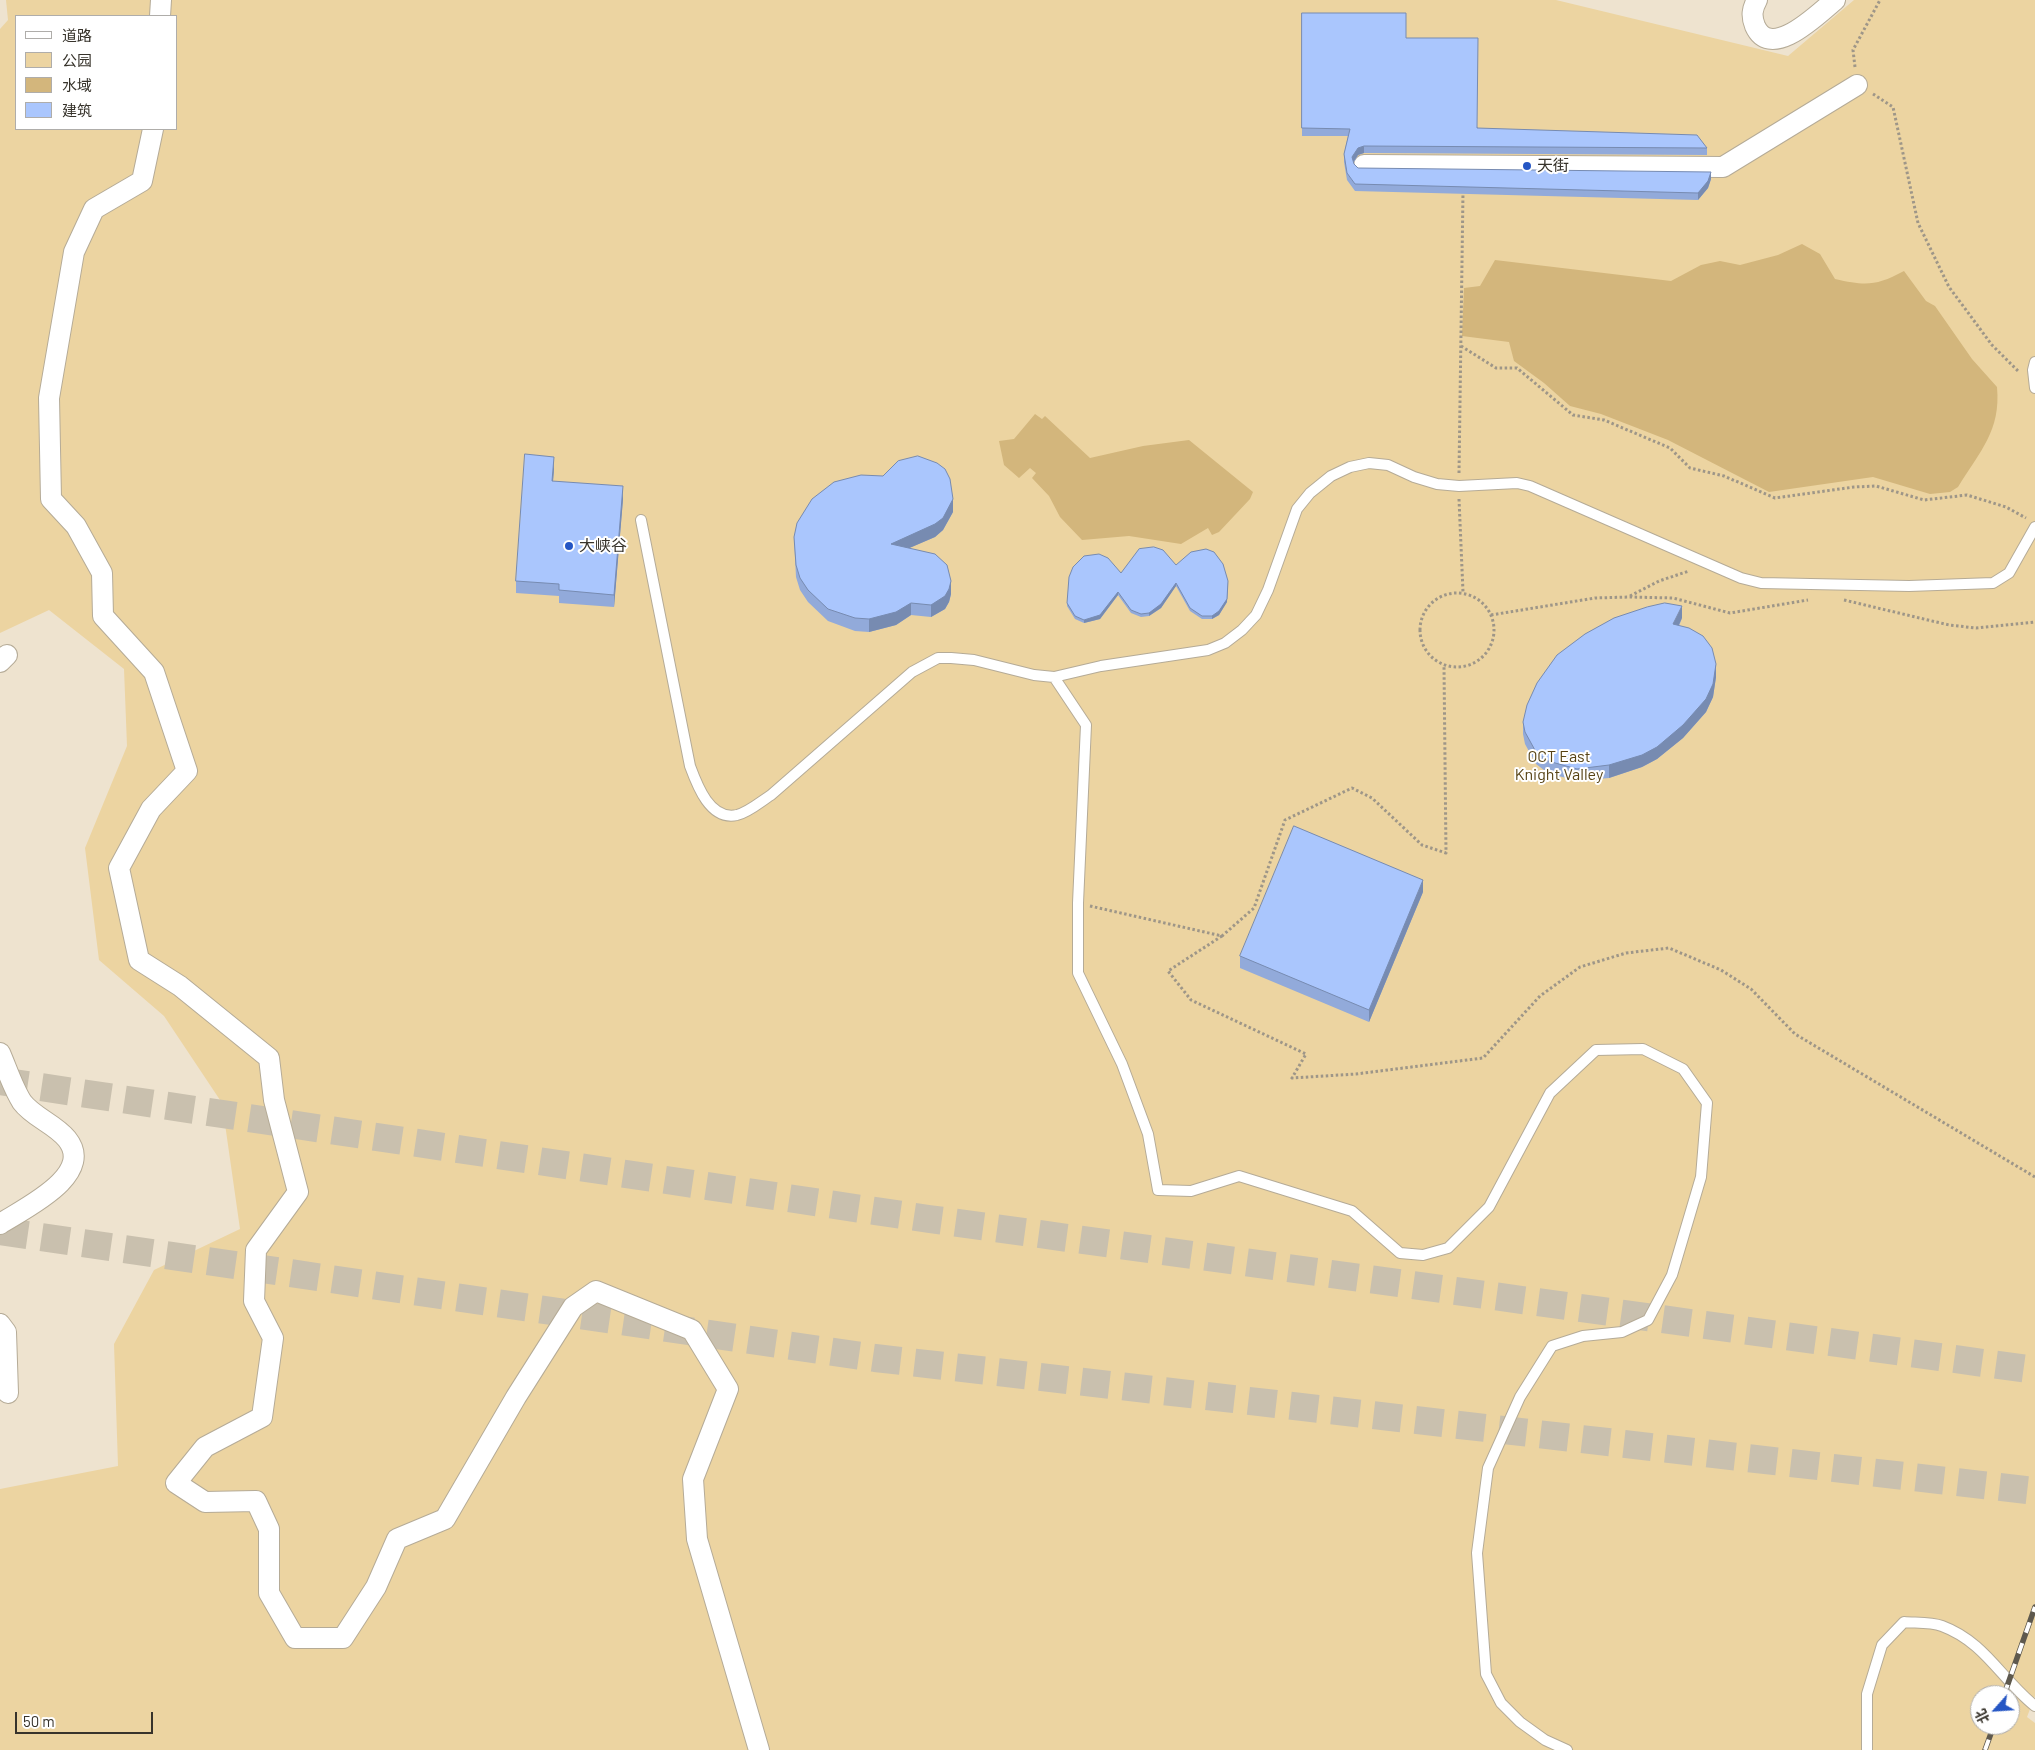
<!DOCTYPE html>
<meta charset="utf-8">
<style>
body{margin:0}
#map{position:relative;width:2035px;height:1750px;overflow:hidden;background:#eee3cf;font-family:Barlow,"Noto Sans SC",sans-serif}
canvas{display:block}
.legend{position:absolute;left:15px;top:15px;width:162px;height:115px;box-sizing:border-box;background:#fff;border:1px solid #afadaa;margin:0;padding:6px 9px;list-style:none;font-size:15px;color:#37332b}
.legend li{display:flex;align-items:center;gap:10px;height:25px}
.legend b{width:25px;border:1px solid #afadaa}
.north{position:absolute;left:1970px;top:1685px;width:50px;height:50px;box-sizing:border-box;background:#fff;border:1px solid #afadaa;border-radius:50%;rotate:244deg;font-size:14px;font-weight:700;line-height:20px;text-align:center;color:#37332b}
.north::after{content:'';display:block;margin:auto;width:18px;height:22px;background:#2556c4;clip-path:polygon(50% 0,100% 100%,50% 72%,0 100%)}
.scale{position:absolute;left:15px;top:1712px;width:138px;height:22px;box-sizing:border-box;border:2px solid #37332b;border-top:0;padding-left:6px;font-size:15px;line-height:18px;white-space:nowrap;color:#37332b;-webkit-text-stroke:4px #fff;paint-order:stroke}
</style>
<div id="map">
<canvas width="2035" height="1750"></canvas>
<ul class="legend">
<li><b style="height:6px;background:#fff"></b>道路</li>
<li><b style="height:14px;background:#ecd4a1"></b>公园</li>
<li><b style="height:14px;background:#d3b67c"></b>水域</li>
<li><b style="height:14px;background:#aac6fd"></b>建筑</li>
</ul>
<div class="north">北</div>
<div class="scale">50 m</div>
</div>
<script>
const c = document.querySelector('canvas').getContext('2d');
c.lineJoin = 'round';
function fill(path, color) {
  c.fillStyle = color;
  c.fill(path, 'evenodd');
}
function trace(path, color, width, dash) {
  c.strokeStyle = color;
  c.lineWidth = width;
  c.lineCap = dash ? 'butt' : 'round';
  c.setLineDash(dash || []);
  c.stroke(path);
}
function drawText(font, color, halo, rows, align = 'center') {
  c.font = font + ' Barlow,"Noto Sans SC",sans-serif';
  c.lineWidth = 4;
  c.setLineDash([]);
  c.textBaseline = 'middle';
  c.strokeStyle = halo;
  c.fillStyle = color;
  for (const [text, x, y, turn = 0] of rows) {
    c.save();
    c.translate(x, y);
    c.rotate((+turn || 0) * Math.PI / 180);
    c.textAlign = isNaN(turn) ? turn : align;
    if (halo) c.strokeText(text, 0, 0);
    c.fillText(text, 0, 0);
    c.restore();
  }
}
fill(new Path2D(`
 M6 0H1556L1788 56 1854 0H2035V1696L2027 1717 2035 1723V1750H0V1489L118 1466 114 1344 154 1270 240 1229 222 1103 164 1016 99 960 85 848 127 746 124 669 49 610 0 633V29L8 20ZM16 16H176V129H16ZM1980 1695H2010V1725H1980Z`), '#ecd4a1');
fill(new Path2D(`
 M1802 244 1820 254 1835 279C1866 286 1876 286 1904 271L1926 301 1935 306 1972 359 1997 387C2001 431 1980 451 1958 487L1950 492 1930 494 1873 477 1769 492 1668 440 1601 414 1570 406 1544 383 1514 361 1509 342 1462 336 1464 288 1480 286 1495 260 1671 281 1701 265 1720 261 1740 265 1778 255Z
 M1035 414 1042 419 1045 416 1090 458 1143 446 1189 440 1253 492 1250 499 1219 532 1212 535 1208 528 1181 544 1129 536 1082 540 1060 517 1049 496 1032 478 1036 473 1030 468 1019 478 1004 465 999 441 1014 439Z`), '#d3b67c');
trace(new Path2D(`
 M0 1081 929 1219 2035 1370
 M0 1231 875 1358 2035 1491`), '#c9c0ae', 28, [28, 14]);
const lane = new Path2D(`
 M2035 362 2033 370 2035 388
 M641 520 690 766C697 785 710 821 737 815 749 812 760 802 771 795L912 672 938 658H951L974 660 1034 675 1054 677 1101 666 1208 650 1225 643 1242 630 1256 615 1268 590 1297 509 1310 493 1331 476 1350 467 1369 463 1388 465 1414 477 1437 484 1459 486 1517 483 1530 486 1741 578 1761 583 1909 586 1993 583 2009 573 2035 527
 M1054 677 1086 725 1078 903V973L1122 1064 1148 1134 1158 1190 1191 1191 1239 1176 1352 1211 1400 1253 1423 1255 1448 1248 1489 1207 1550 1093 1596 1050 1643 1049 1683 1069 1707 1103 1701 1177 1672 1275 1648 1320 1622 1332 1583 1336 1552 1346 1520 1397 1488 1468 1477 1553 1486 1674 1501 1703 1520 1722 1545 1740 1567 1750
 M1867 1750V1694L1882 1645 1904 1622C1916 1623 1931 1622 1942 1626 1985 1642 2001 1679 2035 1706`);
const street = new Path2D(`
 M1757 0C1752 9 1751 16 1755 26 1771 62 1819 13 1835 0
 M160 16 161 0
 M153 129 142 181 94 209 74 252 49 398 51 499 76 526 102 573 103 616 154 672 187 771 151 809 119 868 139 960 180 986 269 1058 274 1100 298 1192 256 1250 254 1301 273 1338 262 1417 205 1447 176 1483 205 1502 256 1501 269 1529V1593L295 1638H343L376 1587 397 1539 445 1519 516 1397 573 1307 596 1291 692 1330 728 1389 693 1479 697 1539 759 1750
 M1364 165 1723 167 1857 85
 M0 662 7 655
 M0 1053C7 1069 13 1088 22 1102 33 1117 55 1124 67 1139 96 1175 23 1209 0 1224
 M0 1324 6 1332 8 1393`);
trace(lane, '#b5ab97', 12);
trace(street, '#b5ab97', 22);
trace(new Path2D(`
 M1855 67 1853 50 1880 0
 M1873 94 1893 107 1918 223 1949 287 1992 345 2019 372
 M1461 346 1496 368H1517L1573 415 1604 420 1670 448 1690 468 1724 476 1775 498 1854 487 1876 486 1924 500 1967 495 2006 507 2026 518
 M1459 473 1463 192
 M1459 499 1463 592
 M1420 630a37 37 0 1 1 74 0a37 37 0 1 1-74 0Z
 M1630 596 1659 581 1689 571
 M1844 600 1949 625 1976 628 2035 622
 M1491 615 1595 598 1630 597 1673 598 1730 613 1808 600
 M1090 906 1222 936 1254 908 1285 820 1352 788 1372 798 1422 845 1446 853 1444 666
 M1222 936 1168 971 1191 1000 1306 1054 1292 1078 1356 1074 1483 1058 1540 996 1580 967 1626 953 1669 948 1721 970 1751 989 1795 1034 2035 1177`), '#9e9688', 3, [2.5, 2.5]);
trace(lane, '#fff', 10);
trace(street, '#fff', 20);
const rail = new Path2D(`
 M2004 1695 2035 1607
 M1985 1750 1994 1725`);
trace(rail, '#5e594e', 5.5);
trace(rail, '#fff', 4, [11]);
fill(new Path2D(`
 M1302 13 1406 38 1478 128 1707 148V155L1364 153 1358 155 1354 162V164L1358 168 1711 179 1708 188 1698 200 1355 191 1347 180 1344 162V154L1348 136H1302Z
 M554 469 553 481 623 499 614 607 559 603V596L516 593V581Z
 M953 512 943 530 935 537 909 548 951 594 949 602 945 609 931 617 911 615 896 625 869 632 855 631 828 621 808 602 800 590 796 577 794 537Z
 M1176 565 1227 602 1219 615 1212 619H1202L1190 611 1176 586 1161 608 1149 616 1141 617 1131 613 1118 595 1100 619 1084 623 1075 619 1067 606V603L1121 573Z
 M1682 618 1679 626 1716 677 1713 697 1706 712 1683 738 1657 759 1642 767 1609 778 1577 781 1548 773 1536 764 1525 744 1523 734V722Z
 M1423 892 1369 1022 1240 968V956Z`), '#92aada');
fill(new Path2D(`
 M1364 146V153L1358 155 1352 164V157L1358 148Z
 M1711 172V179L1708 188 1698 200V193Z
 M554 457V469L552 493V481Z
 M623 486V499L614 607V595Z
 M953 499V512L943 530 935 537 891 556V544Z
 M951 581V594L949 602 945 609 931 617V605Z
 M1228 581 1227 602 1219 615 1212 619V616Z
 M1176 583V586L1161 608 1149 616V613Z
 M1118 592V595L1100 619 1084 623V620Z
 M911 603V615L896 625 869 632V619Z
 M1682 606V618L1673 637V624Z
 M1716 664V677L1713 697 1706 712 1683 738 1657 759 1642 767 1609 778V765Z
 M1423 880V892L1369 1022V1010Z`), '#778bb1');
const building = new Path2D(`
 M1302 13H1406V38H1478L1477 128 1697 135 1707 148 1364 146 1358 148 1352 157 1354 164 1358 168 1711 172 1708 181 1698 193 1355 184 1347 173 1344 154 1350 129 1302 128Z
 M525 454 554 457 552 481 623 486 614 595 559 590V584L516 581Z
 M918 456 937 463 945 469 950 479 953 499 943 518 935 524 891 544 935 554 947 565 951 581 949 589 945 596 931 605 911 603 896 612 869 619 855 618 828 609 808 590 800 578 796 565 794 537 797 523 812 499 834 482 861 475 883 476 898 461Z
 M1154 547 1163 550 1176 565 1191 552 1206 549 1214 552 1223 564 1228 581 1227 599 1219 611 1212 616H1202L1190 608 1176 583 1161 604 1149 613 1141 614 1131 610 1118 592 1100 615 1084 620 1075 616 1067 603 1069 577 1073 567 1084 556 1099 554 1108 558 1121 573 1139 549Z
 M1665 603 1682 606 1673 624 1689 628 1703 636 1712 648 1716 664 1713 684 1706 699 1683 725 1657 747 1642 755 1609 765 1577 769 1548 761 1536 752 1525 732 1523 722 1527 705 1537 683 1557 655 1585 634 1614 618 1647 607Z
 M1294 826 1423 880 1369 1010 1240 956Z`);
fill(building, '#aac6fd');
trace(building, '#778bb1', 1);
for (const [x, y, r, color] of [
 [1527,166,5,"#2556c4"],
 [569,546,5,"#2556c4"]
]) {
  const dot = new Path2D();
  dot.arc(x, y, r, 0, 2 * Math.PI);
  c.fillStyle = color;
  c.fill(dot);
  trace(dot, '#fff', 2);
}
drawText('16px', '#37332b', '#fff', [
 ["天街",1537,166],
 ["大峡谷",579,546]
], 'left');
drawText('16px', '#574315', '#fff', [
 ["OCT East",1559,757],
 ["Knight Valley",1559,775]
]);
</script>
